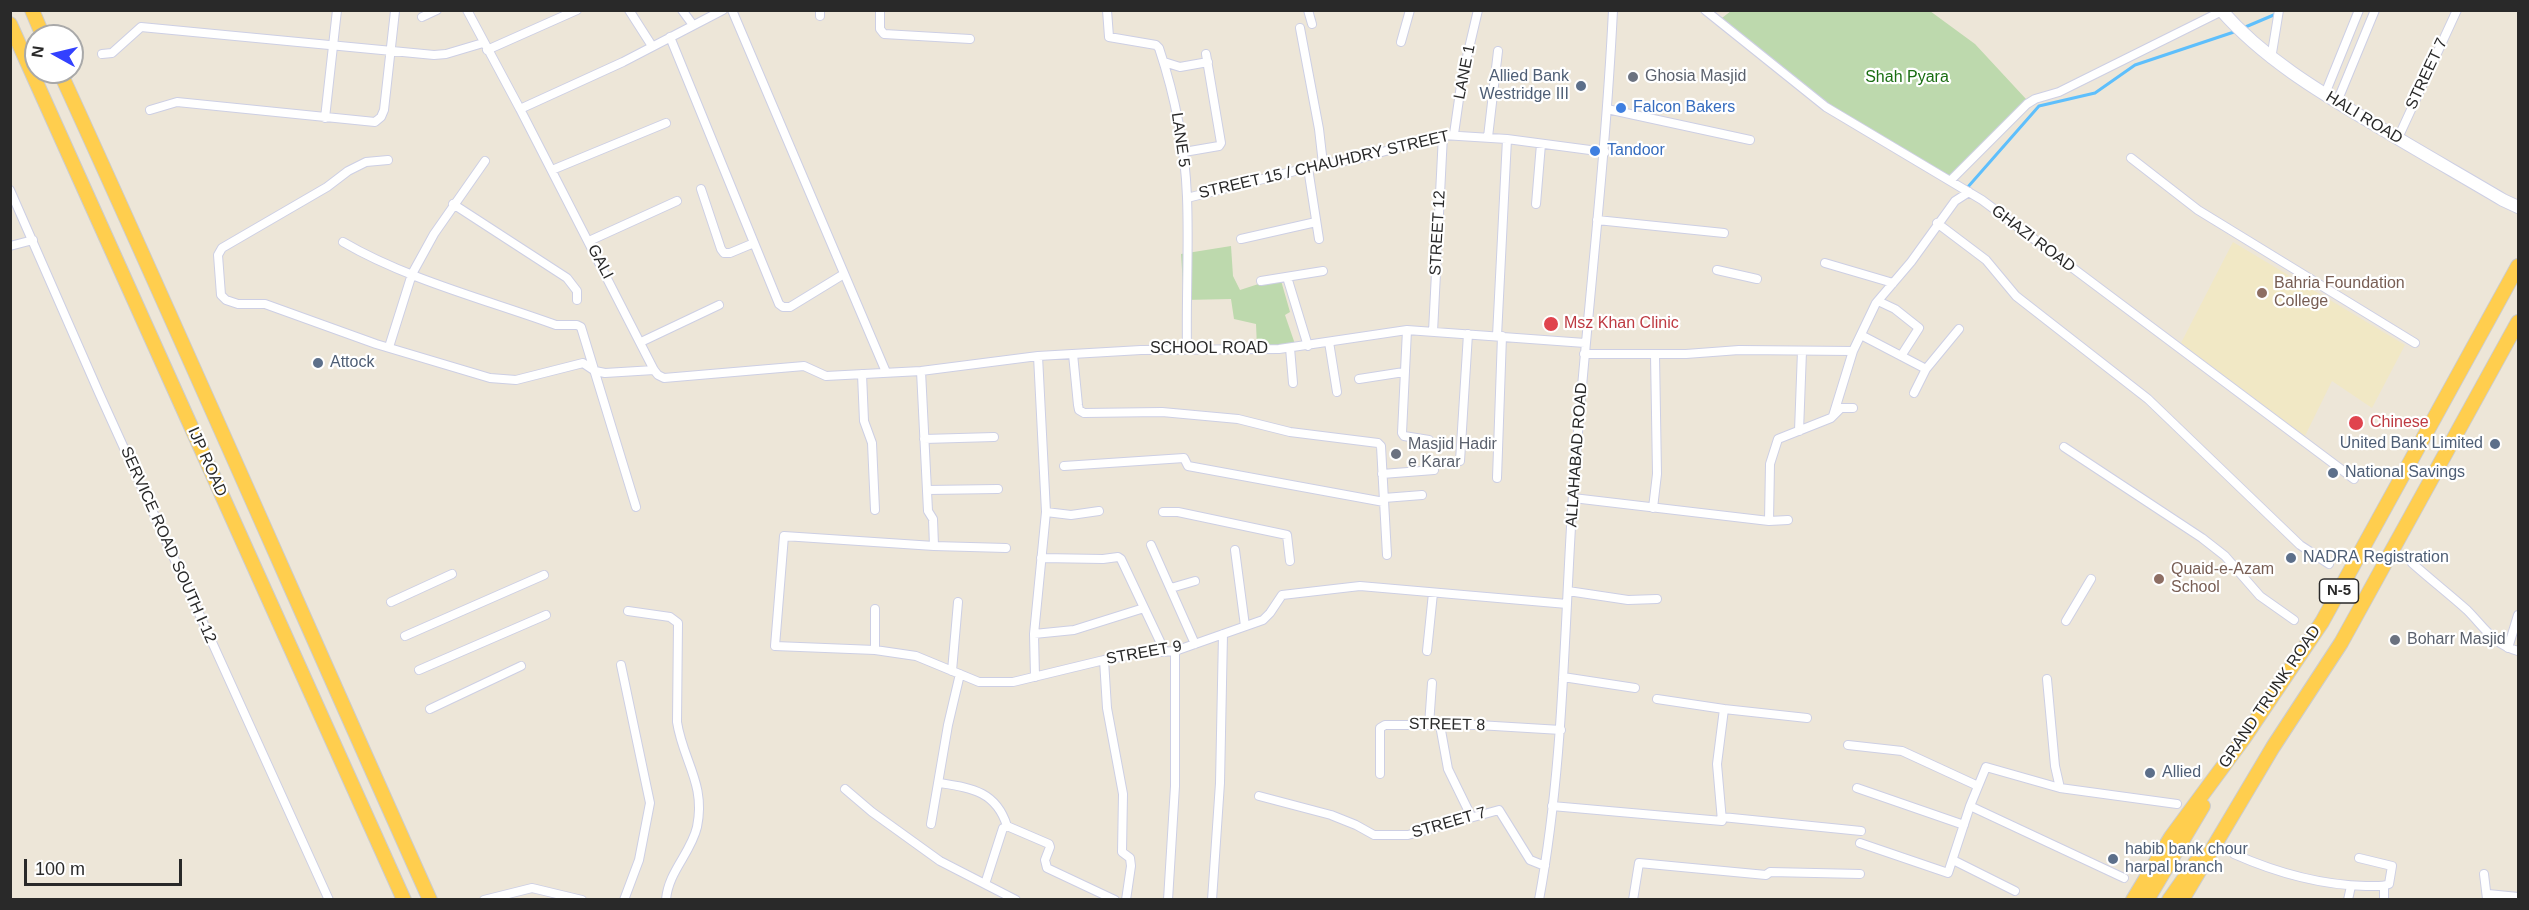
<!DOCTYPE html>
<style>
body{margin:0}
#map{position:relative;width:2529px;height:910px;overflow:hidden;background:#ede6d8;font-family:Helvetica,sans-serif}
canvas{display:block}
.frame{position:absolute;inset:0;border:12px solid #292929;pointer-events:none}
.north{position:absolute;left:24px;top:24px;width:60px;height:60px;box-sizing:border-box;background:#fff;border:2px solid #a9a9a9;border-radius:50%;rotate:278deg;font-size:16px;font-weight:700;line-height:24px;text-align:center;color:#292929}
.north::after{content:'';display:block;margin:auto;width:21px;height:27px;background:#3341ff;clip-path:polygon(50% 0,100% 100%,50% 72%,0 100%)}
.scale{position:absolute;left:24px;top:859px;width:158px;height:27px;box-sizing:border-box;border:3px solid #292929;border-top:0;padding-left:8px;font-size:18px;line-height:21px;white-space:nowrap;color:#292929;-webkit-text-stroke:4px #fff;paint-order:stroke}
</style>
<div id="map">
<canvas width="2529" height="910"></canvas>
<div class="frame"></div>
<div class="north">N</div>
<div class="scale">100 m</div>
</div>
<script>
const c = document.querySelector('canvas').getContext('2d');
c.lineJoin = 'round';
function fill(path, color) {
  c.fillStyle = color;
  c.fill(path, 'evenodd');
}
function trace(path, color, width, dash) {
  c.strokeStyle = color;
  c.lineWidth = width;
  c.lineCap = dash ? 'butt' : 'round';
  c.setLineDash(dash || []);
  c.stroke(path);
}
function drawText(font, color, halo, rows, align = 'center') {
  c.font = font + ' Helvetica,sans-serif';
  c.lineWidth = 4.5;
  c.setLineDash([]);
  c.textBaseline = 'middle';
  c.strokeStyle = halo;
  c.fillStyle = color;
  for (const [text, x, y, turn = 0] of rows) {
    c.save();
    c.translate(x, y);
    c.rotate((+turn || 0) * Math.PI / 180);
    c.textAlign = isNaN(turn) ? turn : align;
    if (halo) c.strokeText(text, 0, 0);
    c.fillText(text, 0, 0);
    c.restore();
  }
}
fill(new Path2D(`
 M2233 242 2405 345 2372 408 2332 381 2303 440 2181 343Z`), '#f1e8c5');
fill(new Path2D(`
 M1731 11H1930L1975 44 2026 99 1951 180 1826 107 1718 21Z
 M1231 246 1233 276 1240 290 1280 277 1290 312 1285 315 1296 347H1257L1256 324 1234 319 1231 299 1184 300 1181 254Z`), '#bdd9ad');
trace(new Path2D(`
 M2243 28 2276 14
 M1967 188 2039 106 2095 93 2135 65 2237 31`), '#5ebffc', 3);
const minor = new Path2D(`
 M467 10 520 109 623 62 723 10
 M629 10 652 46
 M682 10 693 25
 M732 10 886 372
 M880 10V29L884 34 970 39
 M1107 10 1109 37 1156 45 1159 48C1175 96 1185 146 1187 197 1189 247 1186 298 1187 349
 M1308 10 1312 24
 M1705 10 1826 107 1982 200 2354 479
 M820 16V10
 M422 17 437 10
 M1300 28 1319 129 1323 164
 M670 37 779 304 783 307H790L844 274
 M1401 42 1410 10
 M487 50 577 10
 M102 54 112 53 141 27 434 55 446 54 483 43
 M2271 59 2279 10
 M1164 62 1180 67 1208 62
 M2325 94 2359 10
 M2337 102 2375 10
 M520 109 654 370 658 375 664 378 804 366 826 376 921 371 1038 356 1141 350 1279 349 1407 330 1585 343
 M1607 109 1750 140
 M150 110 177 102 375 122 381 117 384 110 395 11
 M325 118 337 10
 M1454 134 1462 78 1478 10
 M1488 137 1498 51
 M2398 138 2457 10
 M1184 152 1219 146 1221 143 1206 54
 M2131 158 2198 210 2415 343
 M388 160 366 162 348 171 327 187 222 248 218 255 221 295 226 300 238 304H265L376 344 490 378 516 380 583 363 595 371 605 373 654 370
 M1308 168 1319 239
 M552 170 666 123
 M1951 180 2027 104 2035 99 2059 92 2222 11
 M701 189 721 249 724 253H730L754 243
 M10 190 99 393 329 900
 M1187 198 1323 164 1357 159 1443 135 1507 139 1605 152
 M453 204 567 278 577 291V300
 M1536 204 1541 144
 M1597 220 1724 233
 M1937 223 1986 260 2016 296 2148 399 2300 545 2329 564
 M1241 239 1316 222
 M589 241 677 201
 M343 242C406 279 487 300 556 325H577L581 327 636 507
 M10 246 33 240
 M1825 263 1893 283
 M1717 270 1757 279
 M1287 277 1308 346
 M1261 281 1323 271
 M1878 301 1895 309 1919 328 1901 356
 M1407 330 1402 433 1404 436 1429 440
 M1433 332 1443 135
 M1861 335 1926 369
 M1497 336 1507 139
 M641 342 719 305
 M1329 342 1337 392
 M389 347 412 274 434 234 485 161
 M1290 348 1293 383
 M1073 354 1078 405 1079 410 1084 413 1162 412 1238 419 1290 432 1378 443 1381 446 1387 555
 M1584 354H1686L1739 350 1853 351
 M921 371 928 511 933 519 934 546 784 536 775 646 875 650 916 656 979 682H1013L1104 660 1133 654 1175 651 1263 620 1270 613 1282 595 1360 586 1567 604
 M862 374 864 421 872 443 875 510
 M1359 379 1404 372
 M1914 393 1926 369 1959 329
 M1833 416 1853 351 1876 303 1911 262 1955 201 1969 192
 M1799 431 1802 351
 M924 439 994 437
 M2064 447 2202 538 2225 556 2260 596 2294 620
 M1460 461 1468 334
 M1064 466 1184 458 1188 466 1384 502
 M1382 474 1434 470
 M1497 478 1502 336
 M927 490 998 489
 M1384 498 1422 495
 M1573 498 1769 521 1788 520
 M1653 508 1657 474 1655 354
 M1046 512 1071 515 1099 511
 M1163 512H1178L1287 535 1290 561
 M1769 521 1770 464 1778 439 1831 418 1841 408H1853
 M1151 545 1195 644
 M934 546 1006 548
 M1235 550 1245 626
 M1041 558 1103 559 1118 557 1121 559 1165 652
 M2412 563C2430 579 2449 594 2467 610 2484 627 2494 645 2518 651
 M1171 588 1195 581
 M1568 591 1628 600 1657 599
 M391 602 452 574
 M875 609V650
 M628 611 670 617 678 623 677 722C683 761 706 784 697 827 691 853 668 872 666 900
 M2066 621 2091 579
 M1034 634 1074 630 1144 608
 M405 636 544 575
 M2508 648 2518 615
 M1427 651 1433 593
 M1104 660 1107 708 1123 794 1122 852 1130 858 1131 866 1126 900
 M621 665 650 803 639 860 624 900
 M419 670 546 615
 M952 671 958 602
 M1035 677 1034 634 1046 512 1038 356
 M1563 677 1635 688
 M2047 679 2055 766 2060 788 2177 804
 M430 709 521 666
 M1724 709 1807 718
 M1429 725 1432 683
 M1440 725 1448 769 1471 816
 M1848 745 1902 751 1978 786
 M1380 774V728L1385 725H1478L1561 730
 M940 783C971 788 996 791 1007 826
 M1857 788 1964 825
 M2060 788 1986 767 1970 806 2124 878
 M845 789 872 812 940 861 1016 900
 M1259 796 1331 815 1356 825 1374 835H1408L1499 810 1530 860 1545 866
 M1552 806 1722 821 1717 764 1724 709 1657 699
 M1722 817 1861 831
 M931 824 948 725 960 674
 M1860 843 1948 873 1970 806
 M2234 854C2277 873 2319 885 2366 886 2374 886 2383 887 2389 884L2392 866 2359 858
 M1953 860 2015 891
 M2484 874 2487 899
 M985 884 1003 828 1007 826 1049 844 1050 847 1045 860 1047 868 1115 900
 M2488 894 2518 897
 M484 900 532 888 582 900
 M1168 900 1175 786V651
 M1212 900 1220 783 1223 634
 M1539 900C1564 765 1564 629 1573 494 1585 332 1605 172 1613 10
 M1633 900 1639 863 1766 875 1770 872 1860 874
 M2348 900 2351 886
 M2384 900V886`);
const secondary = new Path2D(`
 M2221 10C2263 58 2318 91 2372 123 2415 149 2459 174 2503 200L2518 207`);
const trunk = new Path2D(`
 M32 10 43 36
 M10 24 404 900
 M60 72C186 347 306 624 430 900
 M2133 900 2171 837 2244 738 2322 622 2518 266
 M2147 900 2203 806
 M2169 900 2195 863
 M2182 900 2273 747 2341 643 2518 322`);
trace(minor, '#cdcfe4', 10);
trace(secondary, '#cdcfe4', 14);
trace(trunk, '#ccc', 16);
trace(minor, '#fff', 8);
trace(secondary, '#fff', 12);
trace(trunk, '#ffce4e', 14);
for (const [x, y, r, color] of [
 [1633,77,6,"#6b7280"],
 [1581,86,6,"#5c6f8a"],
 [1621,108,6,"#3f7fe0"],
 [1595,151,6,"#3f7fe0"],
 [2262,293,6,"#8d6e63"],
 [1551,324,8,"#e0444e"],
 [318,363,6,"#5c6f8a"],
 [2356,423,8,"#e0444e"],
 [2495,444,6,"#5c6f8a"],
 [1396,454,6,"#6b7280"],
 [2333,473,6,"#5c6f8a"],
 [2291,558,6,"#5c6f8a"],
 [2159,579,6,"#8d6e63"],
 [2395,640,6,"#6b7280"],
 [2150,773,6,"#5c6f8a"],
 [2113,859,6,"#5c6f8a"]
]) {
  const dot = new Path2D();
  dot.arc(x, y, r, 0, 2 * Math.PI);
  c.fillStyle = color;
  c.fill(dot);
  trace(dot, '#fff', 2);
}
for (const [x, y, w] of [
 [2339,591,39]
]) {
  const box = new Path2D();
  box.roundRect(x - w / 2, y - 12, w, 24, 4.5);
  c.fillStyle = '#fff';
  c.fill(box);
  trace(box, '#292929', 1.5);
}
drawText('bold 15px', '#292929', null, [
 ["N-5",2339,591]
]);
drawText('16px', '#292929', '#fff', [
 ["LANE 1",1465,72,-79],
 ["STREET 7",2427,74,-65],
 ["HALI ROAD",2364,118,31],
 ["LANE 5",1180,140,82],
 ["STREET 15 / CHAUHDRY STREET",1324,165,-13],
 ["STREET 12",1438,233,-87],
 ["GHAZI ROAD",2033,239,37],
 ["GALI",600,262,62],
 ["SCHOOL ROAD",1209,349],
 ["ALLAHABAD ROAD",1577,455,-86],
 ["IJP ROAD",207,462,66],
 ["SERVICE ROAD SOUTH I-12",168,545,66],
 ["STREET 9",1144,653,-10],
 ["GRAND TRUNK ROAD",2270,697,-56],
 ["STREET 8",1447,725,1],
 ["STREET 7",1449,823,-16]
]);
drawText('16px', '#4e5e75', '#fff', [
 ["Allied Bank",1569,77,"right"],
 ["Westridge III",1569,95,"right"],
 ["Attock",330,363],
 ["United Bank Limited",2483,444,"right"],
 ["National Savings",2345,473],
 ["NADRA Registration",2303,558],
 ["Allied",2162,773],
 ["habib bank chour",2125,850],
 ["harpal branch",2125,868]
], 'left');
drawText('16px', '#5b616d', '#fff', [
 ["Ghosia Masjid",1645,77],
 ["Masjid Hadir",1408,445],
 ["e Karar",1408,463],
 ["Boharr Masjid",2407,640]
], 'left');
drawText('16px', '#196d11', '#fff', [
 ["Shah Pyara",1907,78]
]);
drawText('16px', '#366cbe', '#fff', [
 ["Falcon Bakers",1633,108],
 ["Tandoor",1607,151]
], 'left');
drawText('16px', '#785e54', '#fff', [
 ["Bahria Foundation",2274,284],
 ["College",2274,302],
 ["Quaid-e-Azam",2171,570],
 ["School",2171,588]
], 'left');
drawText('16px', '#be3a42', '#fff', [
 ["Msz Khan Clinic",1564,324],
 ["Chinese",2370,423]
], 'left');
</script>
